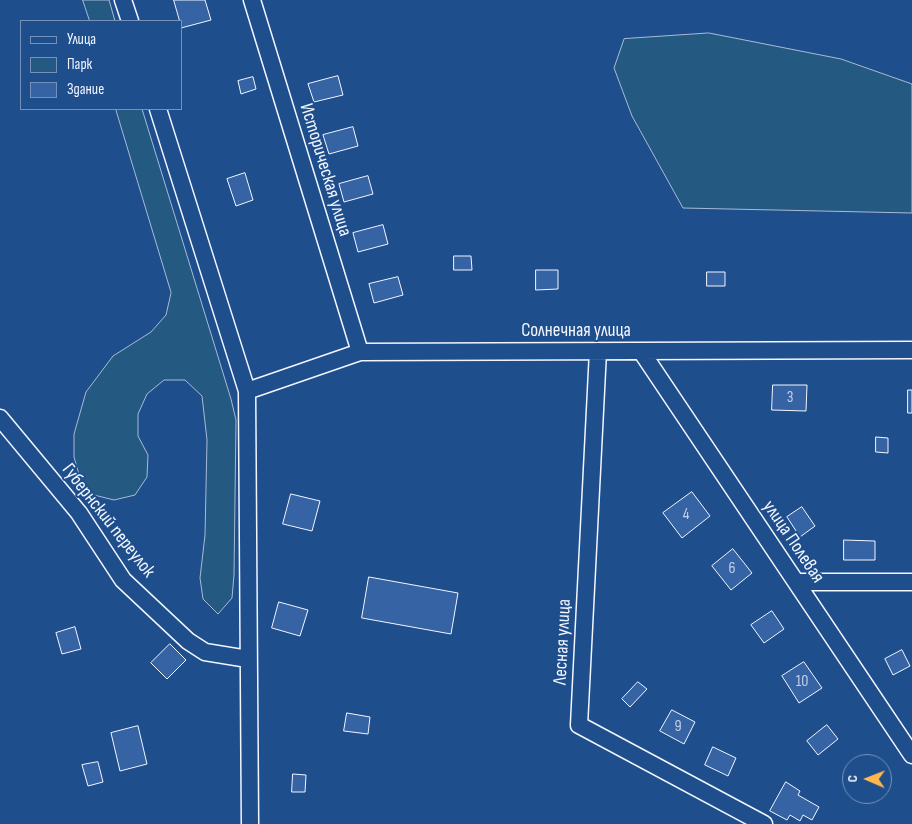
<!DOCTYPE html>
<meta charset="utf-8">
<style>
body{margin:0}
#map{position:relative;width:912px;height:824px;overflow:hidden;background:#1f4e8c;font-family:"Sofia Sans Condensed",sans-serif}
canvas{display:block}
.legend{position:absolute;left:20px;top:20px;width:162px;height:90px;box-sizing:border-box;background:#1f4e8c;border:1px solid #7391ba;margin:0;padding:6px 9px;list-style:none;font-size:15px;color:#f2f6ff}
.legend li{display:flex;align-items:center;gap:10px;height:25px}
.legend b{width:25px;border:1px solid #7391ba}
.north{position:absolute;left:842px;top:754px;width:50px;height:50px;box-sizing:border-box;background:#1f4e8c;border:1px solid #7391ba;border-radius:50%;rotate:271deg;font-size:14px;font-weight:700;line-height:20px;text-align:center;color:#f2f6ff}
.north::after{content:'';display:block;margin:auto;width:18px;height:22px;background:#ffb74d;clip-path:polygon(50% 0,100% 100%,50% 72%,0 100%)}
</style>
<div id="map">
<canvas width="912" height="824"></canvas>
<ul class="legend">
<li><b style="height:6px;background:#1f4e8c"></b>Улица</li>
<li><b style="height:14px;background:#245a82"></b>Парк</li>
<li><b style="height:14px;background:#3563a3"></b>Здание</li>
</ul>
<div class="north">С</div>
</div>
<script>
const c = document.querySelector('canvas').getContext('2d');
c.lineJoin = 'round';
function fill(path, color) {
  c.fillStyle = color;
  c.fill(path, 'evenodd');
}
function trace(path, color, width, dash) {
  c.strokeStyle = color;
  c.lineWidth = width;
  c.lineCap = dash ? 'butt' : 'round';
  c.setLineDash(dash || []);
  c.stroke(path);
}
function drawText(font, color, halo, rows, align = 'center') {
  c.font = font + ' "Sofia Sans Condensed",sans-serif';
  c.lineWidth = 4;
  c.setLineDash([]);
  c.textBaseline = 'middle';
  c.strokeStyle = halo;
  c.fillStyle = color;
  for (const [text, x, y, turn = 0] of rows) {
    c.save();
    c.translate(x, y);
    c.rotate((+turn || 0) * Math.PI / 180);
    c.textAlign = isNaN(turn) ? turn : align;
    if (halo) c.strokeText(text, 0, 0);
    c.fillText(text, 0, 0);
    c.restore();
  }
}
const green = new Path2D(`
 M83 0H109L115 21H90Z
 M709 33 841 59 912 84V213L683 208 632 116 614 68 624 39Z
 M116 109H142L231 399 236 420 234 575 232 598 218 614 203 599 200 578 205 535 207 440 202 396 185 380H164L147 394 138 414V436L148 455 147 477 135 495 114 500 94 495 80 478 74 457V434L86 392 113 356 151 332 166 315 171 293Z`);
fill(green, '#245a82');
trace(green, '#a8bbd7', 1);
const building = new Path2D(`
 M174 0H205L211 20 181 28V21H180Z
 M338 76 343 95 314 102 308 84Z
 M253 77 256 89 241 94 238 81Z
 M353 127 358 146 329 154 323 135Z
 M245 173 253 200 236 206 227 179Z
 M368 176 373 194 344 202 339 184Z
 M383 225 388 244 358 252 353 233Z
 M454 256H471L472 270H454Z
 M536 270H558V289L536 290Z
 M707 272H725V286H707Z
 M398 277 403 295 374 303 369 284Z
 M773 385H807L806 411 772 410Z
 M908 390H912V413H908Z
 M876 437 888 438V453L876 452Z
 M692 492 710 516 682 538 663 513Z
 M291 494 320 501 312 531 283 524Z
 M802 507 815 526 800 537 787 517Z
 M844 540 875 541V560H844Z
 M733 549 752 573 731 590 712 566Z
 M369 577 458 593 451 634 362 618Z
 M279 602 308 610 300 636 272 628Z
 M772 611 784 629 764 643 751 625Z
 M75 627 81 649 62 654 56 633Z
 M170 644 186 660 167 679 151 663Z
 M902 650 910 666 893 675 885 659Z
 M804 662 822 688 799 703 782 676Z
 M638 682 647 689 630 707 622 699Z
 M672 710 695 722 684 744 660 731Z
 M347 713 370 717 368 734 344 731Z
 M827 725 838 739 818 755 807 741Z
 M138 726 147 764 120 771 111 733Z
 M713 747 736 758 728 776 705 765Z
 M98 762 103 782 88 786 82 765Z
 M293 774 306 775 305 792H292Z
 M786 782 800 791 798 795 819 807 812 820 803 815 800 821 790 815 787 820 770 811Z`);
fill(building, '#3563a3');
trace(building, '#f2f6ff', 1);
const minor = new Path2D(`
 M123 0 130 21
 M252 0 360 352
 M158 109 247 391 250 824
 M598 351 579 725 764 824
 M641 351 912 755
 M247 391 360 352 912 350
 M0 418 79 513 123 580 188 641 205 652 248 659
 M796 582H912`);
trace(minor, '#f2f6ff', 19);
trace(minor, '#1f4e8c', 16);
drawText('16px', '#c3d1e8', null, [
 ["3",790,398],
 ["4",686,515],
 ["6",732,569],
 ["10",802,682],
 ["9",678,727]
]);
drawText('19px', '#f2f6ff', '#1f4e8c', [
 ["Историческая улица",325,170,73],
 ["Солнечная улица",576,331],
 ["Губернский переулок",108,521,52],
 ["улица Полевая",793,542,56],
 ["Лесная улица",563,642,-87]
]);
</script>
